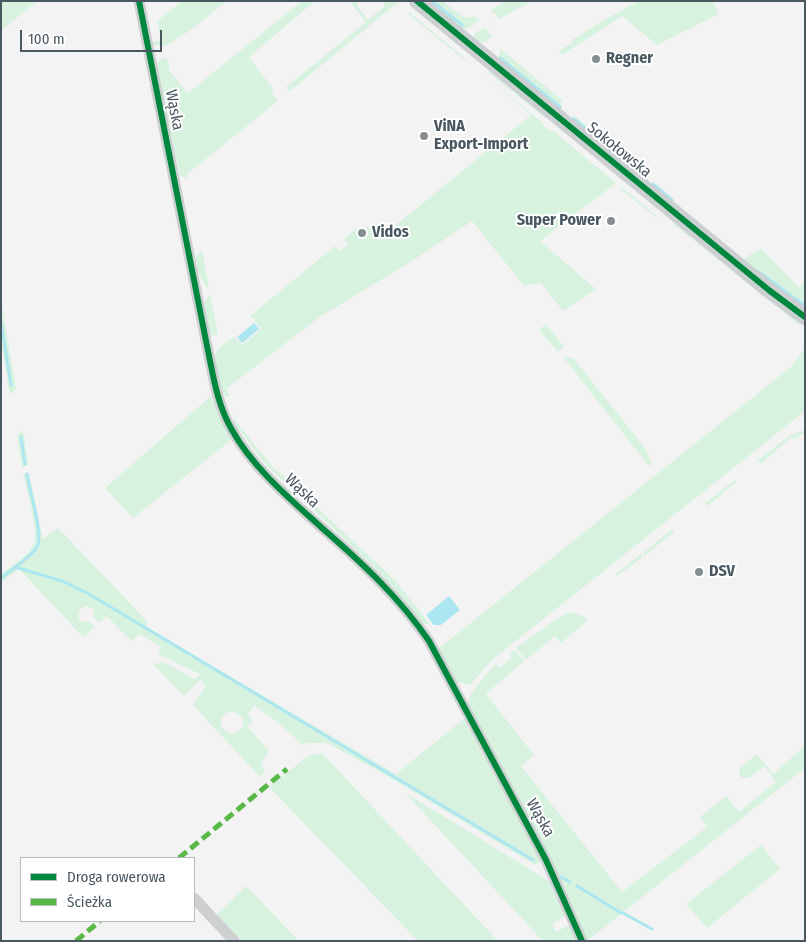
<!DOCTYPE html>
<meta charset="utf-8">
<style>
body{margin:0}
#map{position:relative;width:806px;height:942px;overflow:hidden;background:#f3f3f3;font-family:"Fira Sans Condensed",sans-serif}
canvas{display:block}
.frame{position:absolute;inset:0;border:2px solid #495760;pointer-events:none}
.legend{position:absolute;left:20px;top:857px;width:175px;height:65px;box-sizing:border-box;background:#fff;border:1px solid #b6bcbf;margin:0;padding:6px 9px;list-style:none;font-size:15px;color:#495760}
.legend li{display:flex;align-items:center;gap:10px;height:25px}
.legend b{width:25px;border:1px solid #b6bcbf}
.scale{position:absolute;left:20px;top:30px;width:142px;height:22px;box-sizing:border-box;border:2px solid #495760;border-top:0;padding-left:6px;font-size:15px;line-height:18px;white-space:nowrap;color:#495760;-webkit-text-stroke:4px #fff;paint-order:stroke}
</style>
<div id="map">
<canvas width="806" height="942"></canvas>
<div class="frame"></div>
<ul class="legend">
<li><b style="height:6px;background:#00873e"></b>Droga rowerowa</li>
<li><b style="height:6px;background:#58b947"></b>Ścieżka</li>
</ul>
<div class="scale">100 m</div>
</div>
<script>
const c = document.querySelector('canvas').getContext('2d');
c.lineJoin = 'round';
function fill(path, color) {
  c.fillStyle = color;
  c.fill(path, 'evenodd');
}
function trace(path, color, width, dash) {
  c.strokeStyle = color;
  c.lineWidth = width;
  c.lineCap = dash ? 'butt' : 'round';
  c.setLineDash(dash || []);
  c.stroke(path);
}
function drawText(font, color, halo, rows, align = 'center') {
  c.font = font + ' "Fira Sans Condensed",sans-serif';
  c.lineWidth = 4;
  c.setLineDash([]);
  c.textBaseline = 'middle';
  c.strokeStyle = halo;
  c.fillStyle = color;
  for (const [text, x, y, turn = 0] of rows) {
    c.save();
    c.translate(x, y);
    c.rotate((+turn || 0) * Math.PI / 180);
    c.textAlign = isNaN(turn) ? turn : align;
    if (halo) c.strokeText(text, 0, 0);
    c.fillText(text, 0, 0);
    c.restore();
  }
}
fill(new Path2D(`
 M1 1H37L1 31Z
 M182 1H227L192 29 166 46 152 45V42L161 40 157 21Z
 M302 1H315L249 57 274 90 271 93 278 101 187 174 188 178 180 176 156 64 164 57 168 60 170 72 188 93Z
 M357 1 358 7 368 20 385 6 382 1H396L400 5 396 4 290 91 286 87 366 22 350 2Z
 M426 1H442L465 18 474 16 480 21 463 30Z
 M504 1H532L484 27 488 31 486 33 493 35 486 42 480 43 473 38 474 34 498 19 495 13 492 14V10Z
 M639 1H713L719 14 657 45 622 16 562 55 559 51 573 42 572 40 602 21Z
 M409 12 467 60 466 61 408 14Z
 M501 49 563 101 560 104 563 107 557 110 497 60Z
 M488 72H495L544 114 545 118Z
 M484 74 544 124 543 126 550 131 552 130 616 183 540 241 596 289 563 311 541 283 524 286 472 221 409 263 321 316 226 389 230 396 224 397 213 357 221 346 234 337 242 345 261 329 254 321 256 319 250 316 335 246 340 251 348 244 344 238 359 227H368L380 238 531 115Z
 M573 115 621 155 613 156 572 123Z
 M622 187 658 217 657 218 620 189Z
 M672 223 679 224 799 322 801 326Z
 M761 248 799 288 805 283V310L742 260Z
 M202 250 209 288 206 287 197 270 196 257Z
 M210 294 218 334 213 336 209 333 204 302Z
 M1 301 16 389 10 395 1 342Z
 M546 324 564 347 558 352 539 330Z
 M805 347V411L493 659 470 685 457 682 438 649 792 366Z
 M563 357 573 358 645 448 652 464 649 466Z
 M211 396 231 440 133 518 105 488Z
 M240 409 235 420 272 466 394 579 430 624H423L397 592 376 569 265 464 233 421Z
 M23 430 28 465 22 467 17 435Z
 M805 430V435L803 433 794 440 791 437 762 463 756 462 790 435Z
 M23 473H29L43 539 58 528 147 621V627L396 774 464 719 541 861 535 865 391 778 327 743H307L304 746 281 725 254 705 248 715 253 721 247 726 269 751 261 763 265 773 260 777 193 705 206 686 200 680 184 696 153 664 164 662 195 679 200 674 158 654 161 647 140 634 131 641 107 616 99 623 94 618V610L87 606 80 609 78 617 82 622H90L95 627 83 637 19 569 1 583V574C11 566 28 556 34 544 39 532 26 488 23 473ZM233 711 241 716 244 723 240 730 233 734 227 732 221 726V719L226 713Z
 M735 480 736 482 708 506 705 503Z
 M672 529 674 532 645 555 643 553Z
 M641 554 643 557 617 576 616 574Z
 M570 612 585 617 587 621 561 643 555 636 526 660 516 648 559 617Z
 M515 650 524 661 486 694 534 755 521 766 622 892 707 827 700 817 726 796 739 812 776 782 764 766 749 778H743L740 776 739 769 757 754 773 774 805 746V768L587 941 544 845 468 704 471 693 493 667 496 664 499 668 512 658 509 654Z
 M321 753H322L498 941H418L269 787 308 756Z
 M404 792 549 881 565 916 552 924 556 932 569 925 576 941H543Z
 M761 845 780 869 707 928 686 904Z
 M246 886 299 941H241L216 915Z`), '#d8f2e0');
fill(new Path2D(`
 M254 323 259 329 242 343 237 337Z
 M449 596 460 610 441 625H434L426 615Z`), '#ace6f0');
trace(new Path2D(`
 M432 1 462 25
 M500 58 560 107
 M574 119 613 151
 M633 167 643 176
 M653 184 672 200
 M759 272 805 306
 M1 322 11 385
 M21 437 25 464
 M15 567 62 581 89 594 533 860
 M1 578C12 569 29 559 37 547 44 535 29 490 27 474
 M561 877 570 882
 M577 886 621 913
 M623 913 652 929`), '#ace6f0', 3);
trace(new Path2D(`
 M139 1 207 346C213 374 217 405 232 430 253 468 290 499 322 528 361 562 399 597 429 641L546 860 582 941
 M194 898 234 941`), '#cdcfd1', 11);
trace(new Path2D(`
 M417 1 770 291 805 317`), '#cdd0d3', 16);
trace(new Path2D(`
 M179 858 287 769
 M76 941 100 921`), '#58b947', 5, [10, 5]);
trace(new Path2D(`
 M139 1 207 346C213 374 217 405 232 430 253 468 290 499 322 528 361 562 399 597 429 641L546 860 582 941
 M417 1 770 291 805 317`), '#00873e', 6);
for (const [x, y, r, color] of [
 [596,59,5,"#848e93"],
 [424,136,5,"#848e93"],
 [611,221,5,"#848e93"],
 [362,233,5,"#848e93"],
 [699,572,5,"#848e93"]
]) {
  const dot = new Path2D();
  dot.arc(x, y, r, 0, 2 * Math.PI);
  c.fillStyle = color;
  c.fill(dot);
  trace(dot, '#fff', 2);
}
drawText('bold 16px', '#495760', '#fff', [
 ["Regner",606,59],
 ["ViNA",434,127],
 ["Export-Import",434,145],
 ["Super Power",601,221,"right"],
 ["Vidos",372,233],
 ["DSV",709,572]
], 'left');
drawText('16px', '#495760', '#fff', [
 ["Wąska",174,110,79],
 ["Sokołowska",619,150,39],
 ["Wąska",302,491,44],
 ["Wąska",540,818,61]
]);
</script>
